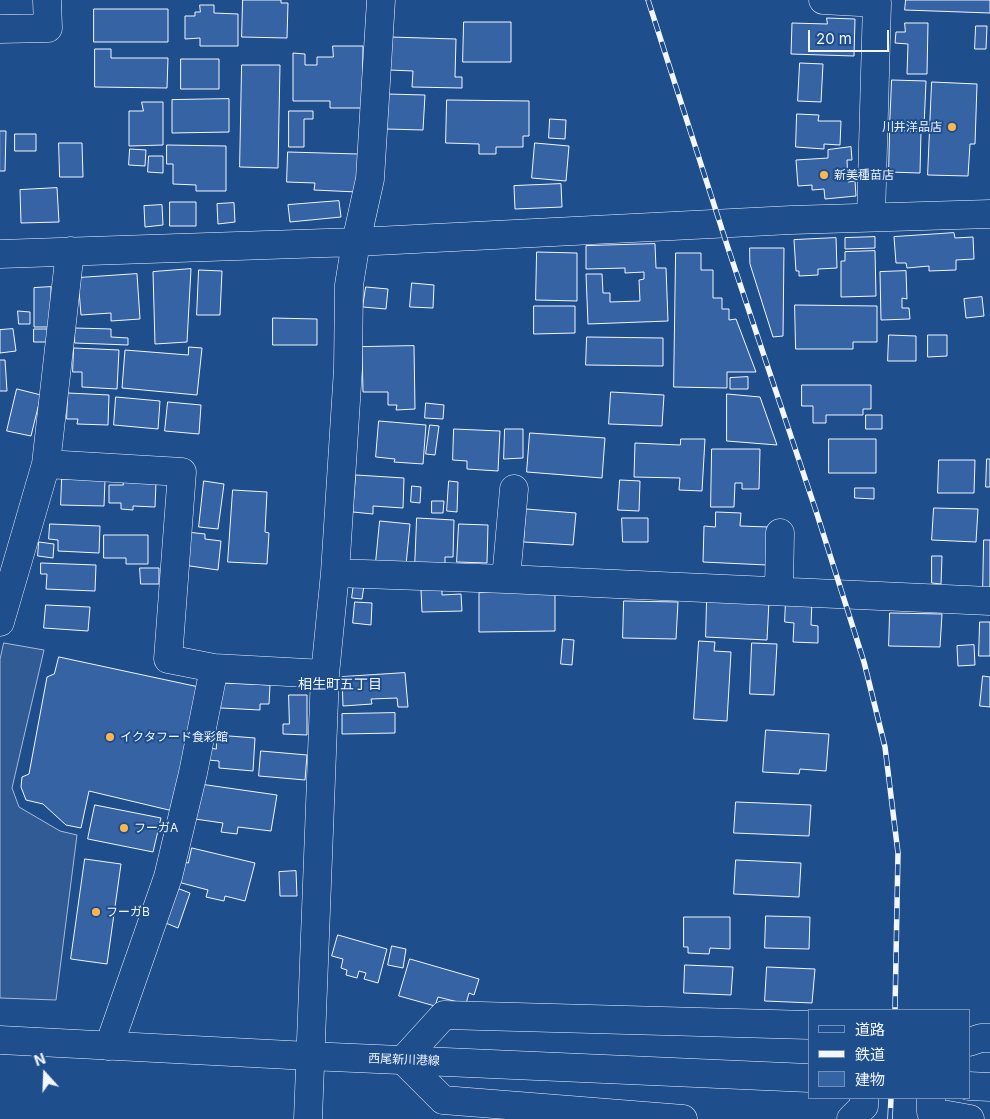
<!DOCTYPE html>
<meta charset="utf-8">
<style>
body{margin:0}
#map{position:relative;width:990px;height:1119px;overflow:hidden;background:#1f4e8c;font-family:Inter,"Noto Sans JP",sans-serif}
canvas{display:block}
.legend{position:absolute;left:808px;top:1009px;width:162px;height:90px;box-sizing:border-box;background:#1f4e8c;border:1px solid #7391ba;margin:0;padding:6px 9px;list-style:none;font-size:15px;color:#f2f6ff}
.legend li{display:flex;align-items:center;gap:10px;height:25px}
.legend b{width:25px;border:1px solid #7391ba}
.north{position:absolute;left:20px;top:1049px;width:50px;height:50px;-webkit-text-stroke:4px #1f4e8c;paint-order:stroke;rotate:340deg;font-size:14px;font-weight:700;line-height:20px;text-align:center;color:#f2f6ff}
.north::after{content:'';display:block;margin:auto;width:18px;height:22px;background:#f2f6ff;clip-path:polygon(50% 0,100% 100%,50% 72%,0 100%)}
.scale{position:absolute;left:808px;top:30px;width:81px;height:22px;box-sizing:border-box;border:2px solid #f2f6ff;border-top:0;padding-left:6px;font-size:15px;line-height:18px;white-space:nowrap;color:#f2f6ff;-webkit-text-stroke:4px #1f4e8c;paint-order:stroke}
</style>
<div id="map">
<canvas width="990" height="1119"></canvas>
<ul class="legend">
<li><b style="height:6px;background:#1f4e8c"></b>道路</li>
<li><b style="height:6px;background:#f2f6ff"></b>鉄道</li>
<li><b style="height:14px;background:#3563a3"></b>建物</li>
</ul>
<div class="north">N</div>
<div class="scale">20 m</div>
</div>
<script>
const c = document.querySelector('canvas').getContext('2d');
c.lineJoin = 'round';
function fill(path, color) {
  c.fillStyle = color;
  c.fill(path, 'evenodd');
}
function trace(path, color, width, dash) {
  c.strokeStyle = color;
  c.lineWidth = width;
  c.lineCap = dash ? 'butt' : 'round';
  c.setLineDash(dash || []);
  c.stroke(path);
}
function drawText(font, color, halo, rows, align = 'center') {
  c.font = font + ' Inter,"Noto Sans JP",sans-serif';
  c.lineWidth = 4;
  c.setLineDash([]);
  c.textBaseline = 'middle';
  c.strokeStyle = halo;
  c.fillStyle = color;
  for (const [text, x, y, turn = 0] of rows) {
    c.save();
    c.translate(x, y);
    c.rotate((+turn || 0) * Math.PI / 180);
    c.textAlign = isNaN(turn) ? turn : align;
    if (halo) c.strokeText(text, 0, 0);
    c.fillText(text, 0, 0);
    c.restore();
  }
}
const parking = new Path2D(`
 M4 643 44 650 12 788 19 807 60 831 77 835 56 1000 0 998V660Z`);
fill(parking, '#305b95');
trace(parking, '#a8bbd7', 1);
const building = new Path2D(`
 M243 0H281V3H288L287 38 242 37Z
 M906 0H990V13L905 10Z
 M200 5H214V13L238 14V46H200V38L185 39V16H195V12H200Z
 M94 9H168V42H94Z
 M827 18 855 19 854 56 791 54 792 23 827 24Z
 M464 22H511V62H463Z
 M905 23H928L927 74H907L908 44 895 43 896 32H905Z
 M976 26H987L986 49H975Z
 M390 37 456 39 455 77H462V88L412 87 413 71 389 70Z
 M333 46H363L362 108H330V101H293V53L305 54V65H317V57H333Z
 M95 49H111V58H168L167 88 95 87Z
 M181 59H219V89H181Z
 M800 63 823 64 821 102 798 101Z
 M242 65H280L278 168 240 167Z
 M892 80 926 81 924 127 890 126Z
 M932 82 977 84 975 144H970L968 176 928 175Z
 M387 94 425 95 423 130 386 129Z
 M229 99V132L172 133V100Z
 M447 100 529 101V136H523V147H496V154H479V144L446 143Z
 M142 102H163V145L129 146V111H143Z
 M289 111H313V119H304V147H289Z
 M797 114 819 115 818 121H841L840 145 824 144V149L796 147Z
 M550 119 566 120 565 139 549 138Z
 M0 131H6L5 171H0Z
 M890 131H921L920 173 889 172Z
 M15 134H36V151H15Z
 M59 143H82L83 177H60Z
 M535 143 569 146 566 181 532 178Z
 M167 145 226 146V191H196V185L173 184V164H167Z
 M851 147 852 160H847L848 182 855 181 856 196 825 199 824 189 812 190V185L798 186 796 160 828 158V150Z
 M130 149 146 150 145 166 129 165Z
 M288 152 358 154 357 192 314 190 315 183 287 182Z
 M149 156H163V173L148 172Z
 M561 184 562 207 515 209 514 186Z
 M57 188 59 222 21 223 20 190Z
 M339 201 341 217 290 222 288 205Z
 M170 202H196V226H170Z
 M234 203 235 222 218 224 217 204Z
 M162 205 163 225 145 227 144 206Z
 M954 233 955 238 973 237 974 259 956 260V270L929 271V266L907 268 906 263H896L894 237Z
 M875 237V248L845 249V238Z
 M836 238 837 268 818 269V275L799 276V271H796L794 240Z
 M655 244 656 268H666L668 321 588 324 586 274H602L603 293H610V302L640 301 639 280 644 279V272L625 273V268L586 269V246Z
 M750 248H784L783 336 773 337 750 264Z
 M875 251 876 296 841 297V261H845V252Z
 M537 252 577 253V301L536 300Z
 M676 253H701V270H713V298H722V309H729V320L736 319 756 372H727V388L674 387Z
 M191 269 187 342 155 344 153 272Z
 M199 270 222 271 220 315H197Z
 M906 271 907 299 902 298V308H909L910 319 881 320 880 272Z
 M137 274 140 319 111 321V313L81 315 78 278Z
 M412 283 434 285 433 308 410 307Z
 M51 287V327H34V288Z
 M366 287 388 289 386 309 363 307Z
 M982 297 984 316 966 318 964 299Z
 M795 305 877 306V342H853V349H796Z
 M534 306H575V333L534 334Z
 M18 311 30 312V324H19Z
 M273 318 317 319V345H273Z
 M75 328 111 329V337L128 338V345L75 343Z
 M13 329 16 351 0 353V330Z
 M34 329H51V342H34Z
 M889 335 916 336V361H888Z
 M928 335H947V356L928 357Z
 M587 337 663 338V366L586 365Z
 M414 346 415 409 396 410 397 405H388V392H363L362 347Z
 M189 347 202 348 197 395 122 388 125 350 188 355Z
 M74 348 119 350 117 389 82 387V372H73Z
 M0 360H5L7 391H0Z
 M748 377V389H730V378Z
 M802 385H871V409H863V415H826V423H813V406H802Z
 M17 389 41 395 31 436 7 431Z
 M611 392 664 395 662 426 609 424Z
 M68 393 109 395 108 425 77 424 78 419H67Z
 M727 394 760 397 777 445 727 441Z
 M116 397 160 401 158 429 114 425Z
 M168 402 201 405 199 434 165 431Z
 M426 403 444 405 443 419 425 418Z
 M866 415H882V429H866Z
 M379 421 426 425 423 464 394 462 395 459 376 457Z
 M430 425 439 426 435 455 426 454Z
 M454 429 500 431 498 471 467 469V461L453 460Z
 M505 429H523V458L504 459Z
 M530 433 605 438 602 478 527 472Z
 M681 439H705L702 491 679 490 680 478 634 477 635 443 680 445Z
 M829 439H876V473H829Z
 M712 449H760L759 489H742V483H735L734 507H711Z
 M987 459H990V487H986Z
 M939 460H975L974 493H938Z
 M356 475 404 478 403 508 373 506V514L353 512Z
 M62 479 105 480 104 506 61 505Z
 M620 480 640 481 639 511 618 510Z
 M123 481 156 482 155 507 133 506V510L121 509V503H109V485H123Z
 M204 481 224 484 218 529 199 527Z
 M449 481 458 482 457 512 447 511Z
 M412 486 421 487 420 503 411 502Z
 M855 488H874V499L855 498Z
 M233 490 267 492 265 532 269 533 267 564 228 562Z
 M432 501H444L443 513H432Z
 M934 508 978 509 976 542 932 540Z
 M526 509 576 513 573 545 524 542Z
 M716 512 741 513 740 526 769 527 767 565 703 562 704 526 715 527Z
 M417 518 454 520 453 557H445V569L415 568Z
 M622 518H648V542H623Z
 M380 521 410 524 406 565 376 562Z
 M50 524 100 526 99 553 58 551V540L49 539Z
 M459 524 488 525 487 563 457 562Z
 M187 532 205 534V539L221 541 218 570 183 565Z
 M104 535H148V564H126V558H104Z
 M984 540H990V592H983Z
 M39 542 54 544 53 558 38 556Z
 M932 556H942L941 584 932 583Z
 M41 563 96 565 95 591 46 589 47 574H41Z
 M140 568H159V584H141Z
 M354 583 364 585 362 599 352 598Z
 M442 589V595L461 594 462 611 422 612 421 590Z
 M555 592V631L479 632V593Z
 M707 599 769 601 767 640 706 637Z
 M786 599 812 600 811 625 818 626V643L793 642 794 623 785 622Z
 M624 601 678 602 676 639 623 638Z
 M355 602 372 603 371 625 353 623Z
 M46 605 90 607 88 631 44 628Z
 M890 613 942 614 940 647 889 646Z
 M980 622H990V656H979Z
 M563 639 574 640 572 665 561 664Z
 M699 641 715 642 714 651 731 652 727 721 694 719Z
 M752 643 777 644 774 695 750 694Z
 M974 645 975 665 958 666 957 646Z
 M59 657 199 687 173 811 89 791 81 828 66 825 43 804 26 800 21 787 22 777 29 774 47 677 54 674Z
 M405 673 408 707H398L397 698 371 699 372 704 343 706 342 677Z
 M983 676 990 677V707L980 706Z
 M222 683 270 685 269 704H260V710L221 708Z
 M289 695H307V735L283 734V724H289Z
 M395 713V733L342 734V714Z
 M766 730 829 734 826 771 800 769 799 774 763 772Z
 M217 735 255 738 253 771 219 768V761L208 760 209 748 216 749Z
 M261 751 307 755 305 780 259 776Z
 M200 784 277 795 271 831 238 827 237 834 221 832 223 823 195 819Z
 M736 802 811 805 809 836 734 833Z
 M95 805 161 818 153 852 88 839Z
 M192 848 255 863 245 901 225 896 224 901 206 897 208 890 178 882 183 862 188 863Z
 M85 859 121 864 107 964 71 959Z
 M736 860 801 863 799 897 734 894Z
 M296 871 297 896H280L279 872Z
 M174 887 190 893 178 928 163 922Z
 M766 916 810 917 809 949 765 948Z
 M684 917H730V949L710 948 709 954 688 953V947H684Z
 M338 935 387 949 378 983 364 979 366 973 359 971 357 978 346 975 347 970 341 968 343 959 332 956Z
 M392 946 406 949 403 968 388 965Z
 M410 959 479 979 474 995 469 993 466 1004 438 997 435 1006 399 996Z
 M685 965 733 967 731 995 684 993Z
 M767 967 815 969 812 1003 765 1001Z`);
fill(building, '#3563a3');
trace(building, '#f2f6ff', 1);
const minor = new Path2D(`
 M823 0 877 3 871 217
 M0 29 48 28 47 0
 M0 254 356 242 791 220 990 214
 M46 464 70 251
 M335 573 506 579 990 601
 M506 579 514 489
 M779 590 780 533
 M0 622 46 464 182 472 168 659 214 668 325 674
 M969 1042 981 1038H990
 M109 1046 168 877 193 773 214 668
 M931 1098V1112L970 1119
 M308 1119 325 674 335 573 348 369 349 285 356 242 370 179 381 0
 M683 1119 443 1100 403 1060 444 1015 809 1025
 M851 1119 864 1106V1098`);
const major = new Path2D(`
 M0 1040 309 1056 809 1078
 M969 1086 990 1087`);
trace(minor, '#f2f6ff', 29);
trace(major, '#f2f6ff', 29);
trace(minor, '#1f4e8c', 28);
trace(major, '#1f4e8c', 28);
const rail = new Path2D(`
 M648 0 728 248 816 511 864 662 885 747 898 853 895 1010
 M890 1119 891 1098`);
trace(rail, '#f2f6ff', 5.5);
trace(rail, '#1f4e8c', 4, [11]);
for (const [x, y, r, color] of [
 [952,127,5,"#ffb74d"],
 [824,175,5,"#ffb74d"],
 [110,737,5,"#ffb74d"],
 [124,828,5,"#ffb74d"],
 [96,912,5,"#ffb74d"]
]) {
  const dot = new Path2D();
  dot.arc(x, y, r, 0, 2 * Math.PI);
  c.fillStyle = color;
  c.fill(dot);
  trace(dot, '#1f4e8c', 2);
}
drawText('12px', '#f2f6ff', '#1f4e8c', [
 ["川井洋品店",942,127,"right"],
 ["新美種苗店",834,175],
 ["イクタフード食彩館",120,737],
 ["フーガA",134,828],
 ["フーガB",106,912]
], 'left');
drawText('12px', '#f2f6ff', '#1f4e8c', [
 ["西尾新川港線",404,1060,2]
]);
drawText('14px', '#f2f6ff', '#1f4e8c', [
 ["相生町五丁目",340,685]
]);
</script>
